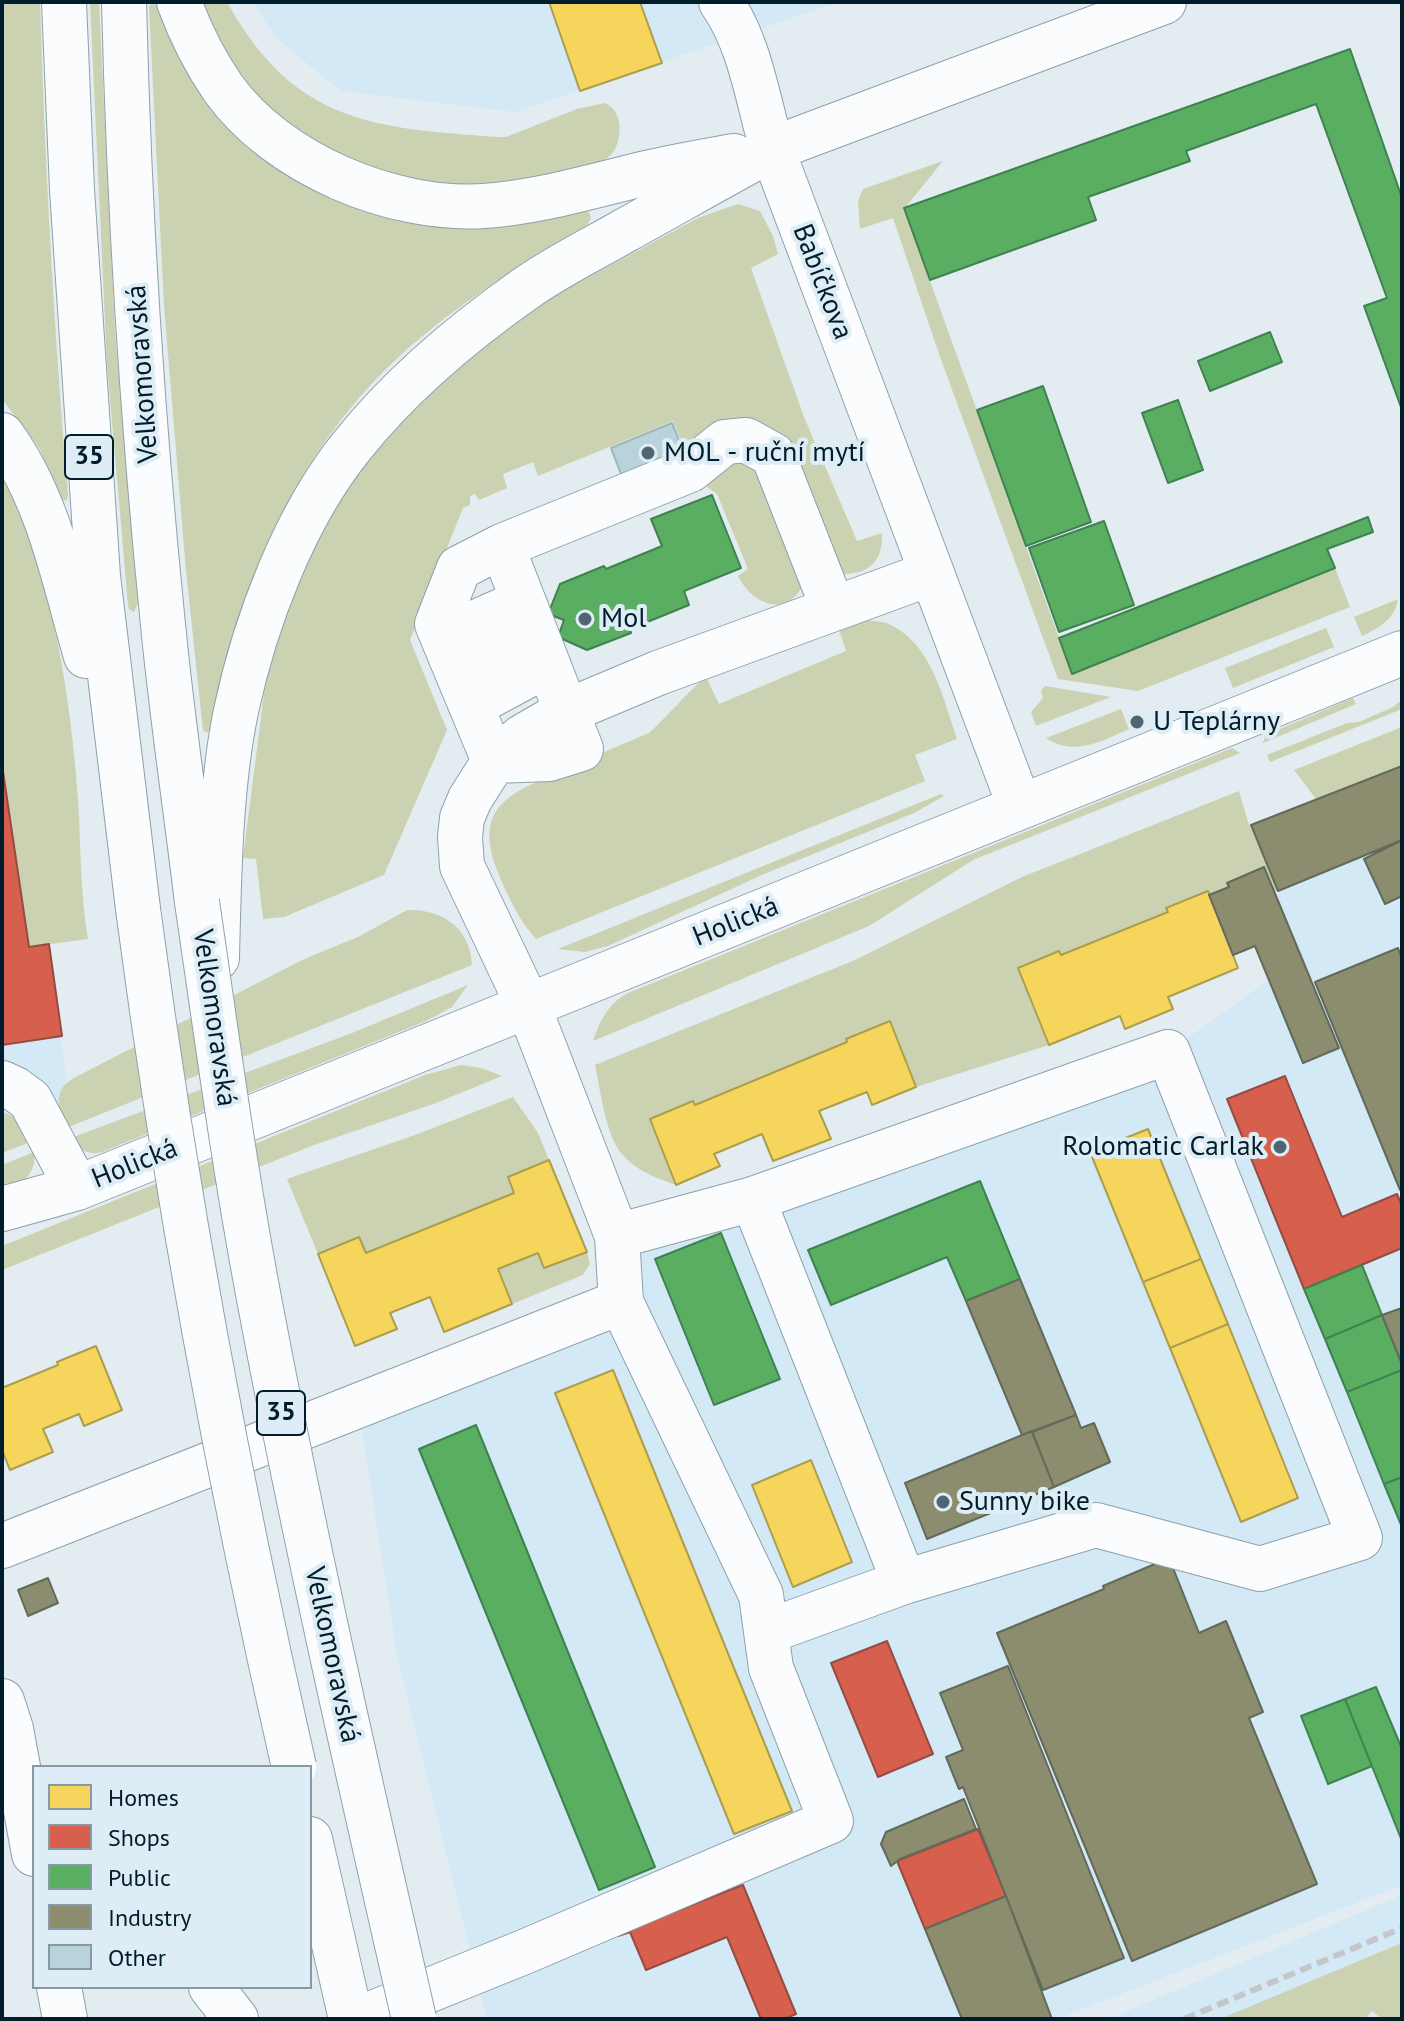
<!DOCTYPE html>
<meta charset="utf-8">
<style>
body{margin:0}
#map{position:relative;width:1404px;height:2021px;overflow:hidden;background:#e3ecf0;font-family:"PT Sans",sans-serif}
canvas{display:block}
.frame{position:absolute;inset:0;border:4px solid #001d2c;pointer-events:none}
.legend{position:absolute;left:32px;top:1765px;width:280px;height:224px;box-sizing:border-box;background:#deedf5;border:2px solid #859aa5;margin:0;padding:10px 14px;list-style:none;font-size:24px;color:#001d2c}
.legend li{display:flex;align-items:center;gap:16px;height:40px}
.legend b{width:40px;border:2px solid #859aa5}
</style>
<div id="map">
<canvas width="1404" height="2021"></canvas>
<div class="frame"></div>
<ul class="legend">
<li><b style="height:22px;background:#f6d55c"></b>Homes</li>
<li><b style="height:22px;background:#d6604d"></b>Shops</li>
<li><b style="height:22px;background:#5aae61"></b>Public</li>
<li><b style="height:22px;background:#8c8c6e"></b>Industry</li>
<li><b style="height:22px;background:#b8d3d9"></b>Other</li>
</ul>
</div>
<script>
const c = document.querySelector('canvas').getContext('2d');
c.lineJoin = 'round';
function fill(path, color) {
  c.fillStyle = color;
  c.fill(path, 'evenodd');
}
function trace(path, color, width, dash) {
  c.strokeStyle = color;
  c.lineWidth = width;
  c.lineCap = dash ? 'butt' : 'round';
  c.setLineDash(dash || []);
  c.stroke(path);
}
function drawText(font, color, halo, rows, align = 'center') {
  c.font = font + ' "PT Sans",sans-serif';
  c.lineWidth = 8;
  c.setLineDash([]);
  c.textBaseline = 'middle';
  c.strokeStyle = halo;
  c.fillStyle = color;
  for (const [text, x, y, turn = 0] of rows) {
    c.save();
    c.translate(x, y);
    c.rotate((+turn || 0) * Math.PI / 180);
    c.textAlign = isNaN(turn) ? turn : align;
    if (halo) c.strokeText(text, 0, 0);
    c.fillText(text, 0, 0);
    c.restore();
  }
}
fill(new Path2D(`
 M253 2H838L516 112 341 91 276 38Z
 M1402 764V1885L1057 2019H487L397 1655 358 1405 621 1302 617 1236 1168 1052 1269 980 1278 891 1251 825Z
 M2 766 49 944 71 1117 2 1137Z
 M1402 1895V1960L1259 2019H1108Z`), '#d3e9f5');
fill(new Path2D(`
 M2 2H40C45 167 54 332 68 496L66 501 60 498 39 448 2 399Z
 M90 2H99L115 331 138 603 134 612 129 609 128 605 107 364Z
 M202 2H227C294 123 372 128 498 137H506L577 109 605 103C622 110 623 136 614 151 600 171 562 173 540 177 506 183 471 187 437 183 361 175 284 134 238 72 223 51 212 26 202 2Z
 M152 3 157 5 184 64 258 152 582 210 589 212 591 218 586 227C504 274 421 326 359 398 279 490 233 608 211 727L207 733 203 730 186 571 164 306 149 6Z
 M943 161 904 209 1072 674 1335 568 1350 607 1138 691 1058 679 939 354 893 218 860 229 858 201 863 189Z
 M738 204 760 211 773 236 778 254 751 268 804 417 857 541 882 533C883 561 870 574 842 574L781 449 686 452 673 421 538 476 533 462 503 474 507 488 479 500 475 494 470 496V505L463 508 410 640 447 730 384 875 284 917 263 919 256 859 243 858 267 670 292 589 332 507 373 448 446 372 526 311 698 218Z
 M755 454 805 581C789 619 753 606 738 576L748 569 717 494 703 484 705 472Z
 M2 476C51 565 71 698 78 799 81 846 80 893 88 939L29 947 2 765Z
 M1398 599C1395 619 1379 628 1362 636L1354 617Z
 M866 620C873 621 884 621 891 625 933 646 943 699 957 739L915 755 925 781 536 939C519 920 509 899 499 875 471 806 509 794 564 770 592 757 620 745 649 733 669 715 685 694 706 677L719 704 846 651 837 624Z
 M1326 628 1334 647 1233 688 1225 668Z
 M1045 686 1111 697 1036 726 1031 712 1043 698 1041 690Z
 M1353 698 1356 704 1263 743 1266 735Z
 M1402 700V709L1270 762 1267 755 1347 723 1359 722 1393 707Z
 M1121 709 1129 729C1102 741 1074 757 1046 738Z
 M1402 727V766L1316 799 1294 770Z
 M1232 748 1240 753 973 860 869 926 593 1041C600 1020 609 1003 628 993Z
 M1239 791 1248 822 1278 891H1274L1264 867 1227 883 1229 887 1167 909 1168 912 1061 955 1059 952 1049 1045 916 1087 890 1021 846 1039 847 1042 695 1105 693 1101 650 1119 676 1185C657 1178 636 1171 622 1154 606 1137 600 1088 595 1065L855 960 1022 877Z
 M941 794 944 796 914 813 764 874 608 946 585 952 558 949Z
 M407 910C442 909 470 927 472 965L66 1128C59 1108 52 1092 72 1079L302 960 358 937Z
 M468 985 452 1007 426 1021 102 1152C87 1156 80 1149 71 1138L352 1033Z
 M461 1065 481 1068 502 1076 436 1103 314 1145 2 1270V1246L425 1075Z
 M513 1097 538 1133 549 1160 508 1177 514 1193 366 1253 359 1237 318 1254 287 1179 415 1135Z
 M2 1113C18 1114 23 1129 30 1142L2 1153Z
 M34 1152C37 1176 21 1183 2 1192V1165Z
 M587 1252 590 1264 583 1275 512 1304 498 1269 538 1253 545 1268Z
 M1402 1943V2019H1382L1372 2011 1365 2019H1220Z`), '#cbd2b1');
const homes = new Path2D(`
 M549 2H640L662 63 580 91Z
 M1208 891 1238 968 1168 997 1173 1009 1125 1029 1120 1016 1049 1045 1018 968 1059 951 1061 955 1168 912 1166 908Z
 M890 1021 916 1087 872 1105 867 1092 819 1111 831 1139 773 1161 762 1134 714 1154 720 1166 676 1185 650 1119 693 1101 695 1105 847 1042 846 1039Z
 M1148 1129 1201 1259 1143 1282 1090 1152Z
 M549 1160 587 1252 544 1268 538 1253 498 1269 512 1304 444 1332 430 1297 390 1313 397 1329 355 1346 318 1254 359 1237 366 1253 514 1193 508 1177Z
 M1201 1259 1228 1324 1170 1348 1143 1282Z
 M1228 1324 1298 1498 1241 1522 1170 1348Z
 M96 1346 122 1410 84 1426 79 1414 43 1429 53 1452 10 1470 2 1450V1388L58 1365 57 1362Z
 M613 1370 792 1811 734 1834 555 1393Z
 M811 1460 852 1562 793 1587 752 1485Z`);
fill(homes, '#f6d55c');
trace(homes, '#ac9e4e', 2);
const shops = new Path2D(`
 M2 765 29 947 49 944 62 1036 2 1045Z
 M1285 1076 1342 1217 1397 1194 1402 1206V1248L1304 1289 1227 1099Z
 M887 1641 933 1754 878 1777 831 1663Z
 M978 1829 1006 1896 925 1929 897 1861Z
 M743 1885 796 2014 784 2019H761L727 1937 646 1970 630 1932 618 1936 617 1934Z`);
fill(shops, '#d6604d');
trace(shops, '#964c43', 2);
const public = new Path2D(`
 M1350 49 1402 198V410L1364 306 1387 298 1316 104 1186 151 1190 161 1088 197 1096 220 930 280 904 208Z
 M1270 332 1282 362 1210 391 1198 361Z
 M1043 386 1091 522 1026 546 977 410Z
 M1178 400 1203 470 1168 483 1142 413Z
 M712 495 741 568 684 591 689 605 630 629 631 633 587 650 558 637 564 620 548 614 560 584 604 566 606 569 662 546 651 519Z
 M1368 517 1373 532 1327 549 1335 568 1072 674 1059 638Z
 M1104 521 1134 605 1059 632 1029 548Z
 M980 1181 1020 1279 966 1301 947 1257 831 1305 808 1250Z
 M721 1233 780 1379 714 1405 655 1259Z
 M1362 1265 1382 1315 1325 1339 1304 1289Z
 M1382 1315 1402 1364V1370L1347 1392 1325 1339Z
 M1402 1370V1477L1384 1484 1347 1392Z
 M476 1425 655 1867 599 1890 419 1449Z
 M1402 1477V1527L1384 1484Z
 M1376 1687 1402 1749V1841L1345 1699Z
 M1345 1699 1372 1766 1328 1784 1301 1716Z`);
fill(public, '#5aae61');
trace(public, '#3f8251', 2);
const industry = new Path2D(`
 M1402 766V840L1278 891 1251 825Z
 M1402 840V896L1385 904 1364 859Z
 M1264 867 1339 1048 1303 1063 1255 946 1233 955 1209 895 1229 887 1227 883Z
 M1398 948 1402 959V1189L1400 1190 1315 982Z
 M1020 1279 1076 1415 1022 1435 966 1301Z
 M1402 1308V1364L1382 1315Z
 M1076 1415 1081 1428 1094 1423 1110 1462 1054 1487 1032 1432Z
 M1032 1431 1054 1487 927 1539 905 1483Z
 M1169 1558 1199 1633 1226 1621 1263 1712 1249 1718 1317 1884 1132 1961 997 1633 1104 1589 1103 1586Z
 M48 1578 58 1603 28 1616 18 1590Z
 M1008 1666 1124 1958 1043 1990 963 1787 959 1789 946 1757 963 1750 940 1693Z
 M964 1799 976 1829 900 1859 891 1866 881 1844 886 1832Z
 M1006 1896 1052 2019H962L925 1929Z`);
fill(industry, '#8c8c6e');
trace(industry, '#626b5a', 2);
const building = new Path2D(`
 M672 423 686 457 624 482 611 448Z`);
fill(building, '#b8d3d9');
trace(building, '#9eb6bb', 2);
const minor = new Path2D(`
 M721 2C750 43 758 101 772 149L1020 807
 M772 149 1164 2
 M443 637 523 601
 M456 670 535 633
 M471 706 547 665
 M494 761 437 624 459 568 502 546 690 470 725 442 746 440 773 455 833 608
 M494 761 549 759 581 749 502 546
 M2 1083 15 1089 30 1100 77 1188
 M753 1199 904 1582
 M2 1209 77 1188 1402 653
 M617 1236 753 1199 1168 1052 1360 1538 1260 1569 1096 1525 904 1582 766 1632
 M2 1546 621 1302
 M2 1701 11 1729 34 1854
 M59 1987 65 2019
 M211 1987 236 2019
 M358 2019 524 1952 831 1821 771 1668 761 1595 621 1302 617 1236 528 1005 462 866 460 837 462 818 470 799 494 761 522 737 565 712 658 673 932 573`);
const major = new Path2D(`
 M64 2 72 190 98 576 138 909
 M124 2C129 210 142 418 163 625 172 718 186 810 197 902
 M179 2C190 32 205 62 223 88 277 164 393 212 484 206 541 202 595 185 651 172 678 166 706 161 734 156
 M2 435C49 499 64 581 86 656
 M217 958C219 879 220 788 236 711 255 622 294 518 351 447 400 385 461 334 525 289 556 267 591 250 624 231 673 204 722 176 772 149
 M310 1839 351 2019`);
trace(minor, '#8da1ab', 46);
trace(major, '#8da1ab', 46);
trace(minor, '#fbfcfd', 44);
trace(major, '#fbfcfd', 44);
trace(new Path2D(`
 M1184 2019 1402 1928`), '#c4c7ca', 6, [12, 6]);
const majorBridge = new Path2D(`
 M197 902C217 1038 235 1174 261 1309 306 1547 360 1783 414 2019
 M138 909C176 1197 229 1483 294 1767`);
trace(majorBridge, '#8da1ab', 46, []);
trace(majorBridge, '#fbfcfd', 44);
for (const [x, y, r, color] of [
 [648,453,8,"#4f6571"],
 [585,619,8,"#4f6571"],
 [1137,722,8,"#4f6571"],
 [1280,1147,8,"#4f6571"],
 [943,1502,8,"#4f6571"]
]) {
  const dot = new Path2D();
  dot.arc(x, y, r, 0, 2 * Math.PI);
  c.fillStyle = color;
  c.fill(dot);
  trace(dot, '#deedf5', 3);
}
for (const [x, y, w] of [
 [89,457,48],
 [281,1413,48]
]) {
  const box = new Path2D();
  box.roundRect(x - w / 2, y - 22, w, 44, 6);
  c.fillStyle = '#deedf5';
  c.fill(box);
  trace(box, '#001d2c', 2);
}
drawText('bold 26px', '#001d2c', null, [
 ["35",89,457],
 ["35",281,1413]
]);
drawText('28px', '#001d2c', '#deedf5', [
 ["Babíčkova",822,282,69],
 ["Velkomoravská",143,374,-94],
 ["Holická",736,922,-22],
 ["Velkomoravská",214,1018,82],
 ["Holická",135,1164,-22],
 ["Velkomoravská",332,1655,78]
]);
drawText('28px', '#001d2c', '#deedf5', [
 ["MOL - ruční mytí",664,453],
 ["Mol",601,619],
 ["U Teplárny",1153,722],
 ["Rolomatic Carlak",1264,1147,"right"],
 ["Sunny bike",959,1502]
], 'left');
</script>
